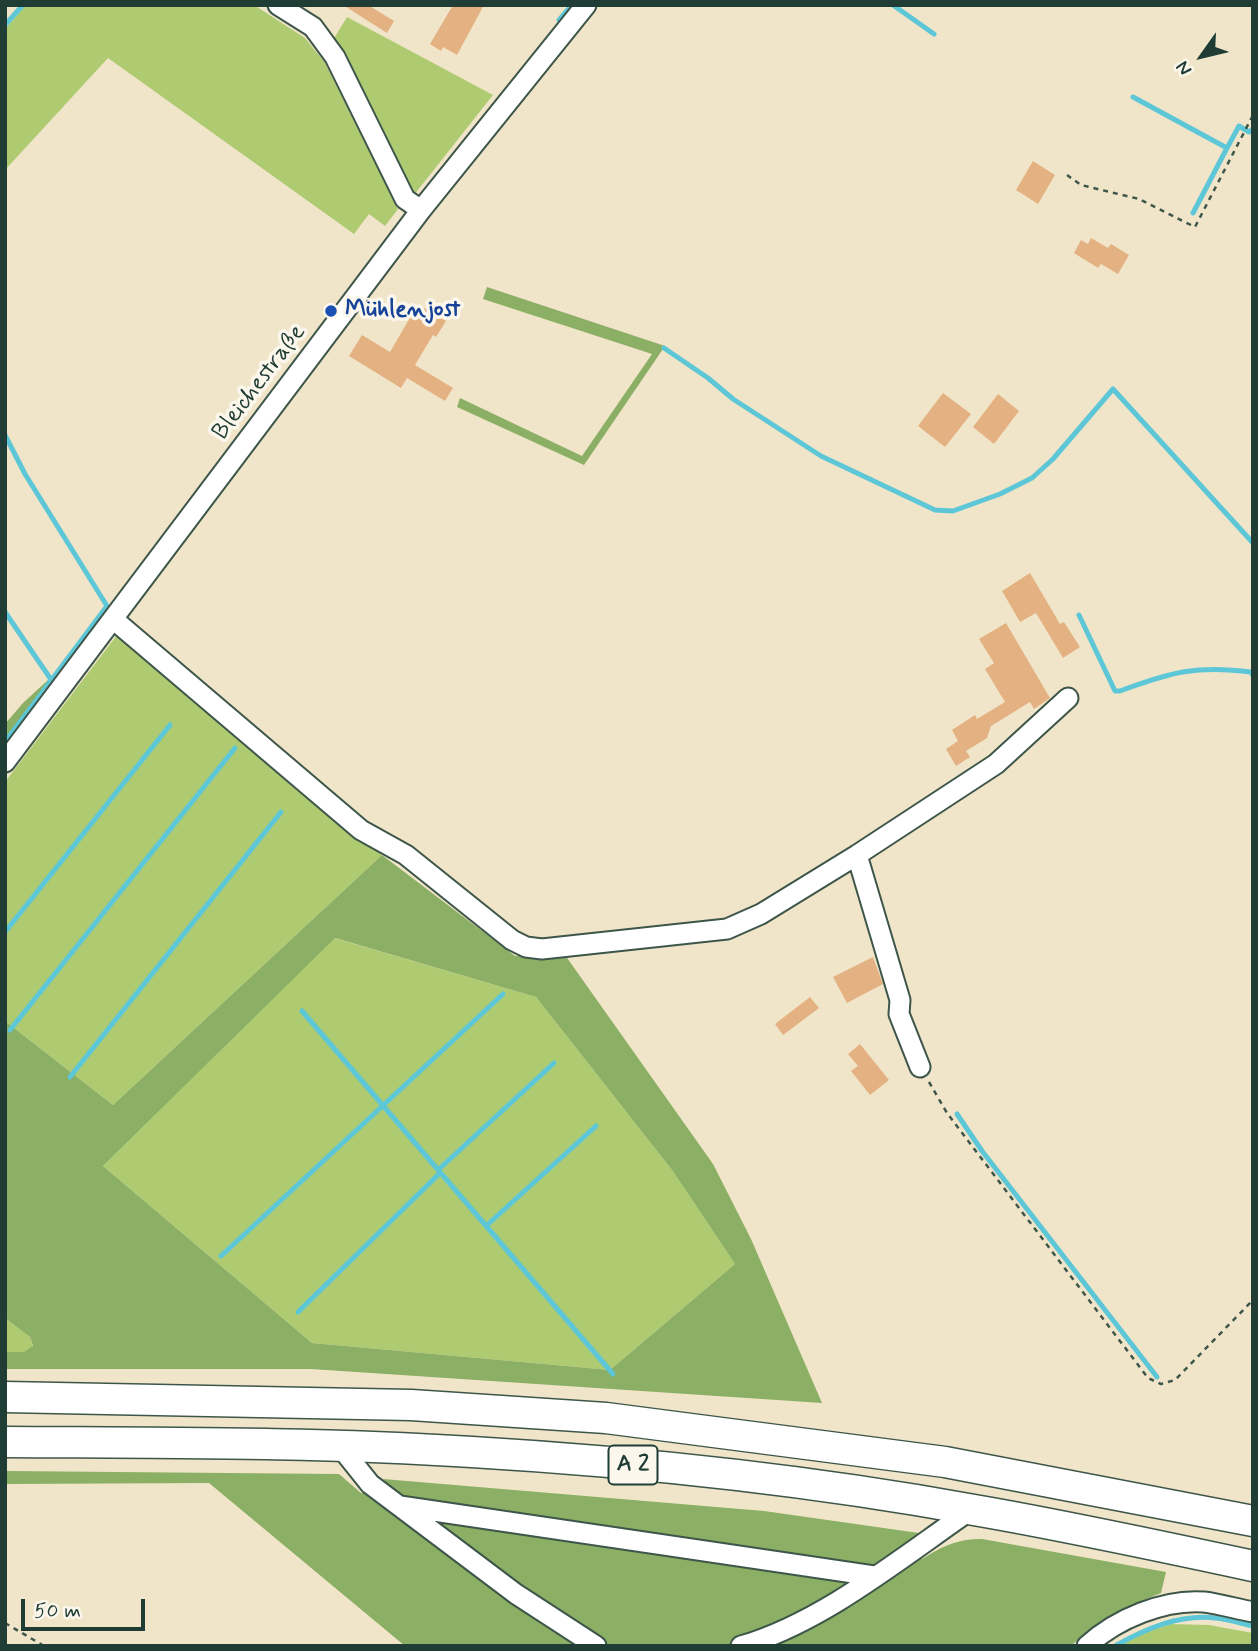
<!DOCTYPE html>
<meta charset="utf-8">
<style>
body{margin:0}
#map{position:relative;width:1258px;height:1651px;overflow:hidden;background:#f0e5c8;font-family:Mynerve,sans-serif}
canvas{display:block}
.frame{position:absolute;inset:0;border:7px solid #1f3d34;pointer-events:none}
.north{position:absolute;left:1167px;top:21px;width:70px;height:70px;-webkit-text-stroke:5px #fbf7ec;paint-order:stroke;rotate:236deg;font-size:19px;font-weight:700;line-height:28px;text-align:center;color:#1f3d34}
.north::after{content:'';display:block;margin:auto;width:24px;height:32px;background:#1f3d34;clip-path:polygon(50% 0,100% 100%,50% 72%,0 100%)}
.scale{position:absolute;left:21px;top:1599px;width:124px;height:32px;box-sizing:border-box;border:4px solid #1f3d34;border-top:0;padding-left:9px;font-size:21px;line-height:24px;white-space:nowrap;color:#1f3d34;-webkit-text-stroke:5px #fbf7ec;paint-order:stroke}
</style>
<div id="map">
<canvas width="1258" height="1651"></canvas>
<div class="frame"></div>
<div class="north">N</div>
<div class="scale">50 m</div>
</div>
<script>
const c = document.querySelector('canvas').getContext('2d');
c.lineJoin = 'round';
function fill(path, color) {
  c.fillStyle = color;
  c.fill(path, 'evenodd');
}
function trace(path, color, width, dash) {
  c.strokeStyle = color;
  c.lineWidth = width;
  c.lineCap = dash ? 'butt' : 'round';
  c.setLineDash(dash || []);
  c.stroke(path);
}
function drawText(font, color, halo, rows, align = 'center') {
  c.font = font + ' Mynerve,sans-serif';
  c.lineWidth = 7;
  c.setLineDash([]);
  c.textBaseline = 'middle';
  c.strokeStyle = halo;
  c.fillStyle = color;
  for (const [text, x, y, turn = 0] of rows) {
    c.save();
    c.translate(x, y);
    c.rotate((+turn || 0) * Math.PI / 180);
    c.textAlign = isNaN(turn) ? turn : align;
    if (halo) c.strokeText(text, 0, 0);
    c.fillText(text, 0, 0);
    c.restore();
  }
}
fill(new Path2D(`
 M26 5H254L305 38 325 63 398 209 385 226 369 214 354 234 108 58 5 170V29Z
 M347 17 493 95 414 195 333 40Z
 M117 635 382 855 113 1105 5 1021V782Z
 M334 938 536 997 672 1170 735 1264 610 1370 312 1343 103 1166Z
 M5 1318 30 1337 33 1347 24 1352H5Z
 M1170 1624 1209 1625 1253 1633V1646H1120L1141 1634Z`), '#afcb72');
fill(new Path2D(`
 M487 287 665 346 584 465 457 407 460 398 582 456 652 354 483 299Z
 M48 680 49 682 5 739V724L23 703Z
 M382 855 515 956 565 955 713 1164 751 1239 822 1403 311 1369H5V1352H24L33 1346 30 1337 5 1318V1021L113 1105ZM335 938 536 997 672 1170 735 1264 610 1370 312 1343 103 1166Z
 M5 1471 339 1474 361 1493 393 1492 383 1479 764 1511 919 1533 907 1542 922 1559C943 1546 957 1539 982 1539L1166 1572 1161 1593C1128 1606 1097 1621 1071 1646H405L209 1483 5 1484Z`), '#8baf64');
trace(new Path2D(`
 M893 5 934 34
 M559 20 572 5
 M5 25 23 5
 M1133 97 1227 148 1239 126 1249 132 1253 129
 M1193 213 1227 148
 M664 348 708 378 733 399 821 456 935 510 953 511 1000 494 1032 478 1053 459 1113 389 1253 543
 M5 435 25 474 107 606 5 742
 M5 612 52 681
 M1079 615 1115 691H1120C1171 672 1197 665 1251 672L1253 676
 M5 932 170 725
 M302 1011 613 1374
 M10 1030 235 748
 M70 1077 281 812
 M957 1114 982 1151 1157 1377
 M438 1170 554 1063
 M486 1226 596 1126
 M221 1256 503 994
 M298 1312 440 1173
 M1115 1646C1145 1629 1179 1614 1215 1618 1227 1619 1240 1623 1253 1626`), '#5dc7d8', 5);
fill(new Path2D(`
 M343 5H368L394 21 387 33Z
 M453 5H484L457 55 443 47 441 51 430 44Z
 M1033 161 1055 175 1038 204 1016 190Z
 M1091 238 1108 248 1111 244 1129 255 1118 274 1101 264 1098 268 1074 253 1081 240 1088 244Z
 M418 304 446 321 436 337 433 335 415 365 453 388 445 401 407 378 401 388 349 356 362 335 390 352Z
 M943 393 971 414 945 447 918 426Z
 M998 394 1019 411 994 444 973 427Z
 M1030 573 1060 624 1064 622 1080 647 1063 658 1036 613 1020 622 1002 591Z
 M1006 623 1050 698 1034 709 1030 702 991 726 987 738 966 751 970 757 956 766 946 749 958 741 952 730 975 715 977 719 1005 702 985 669 994 663 979 639Z
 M873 957 883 984 847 1003 833 977Z
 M810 997 819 1008 783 1035 775 1024Z
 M860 1044 889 1080 870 1095 851 1071 858 1066 848 1054Z`), '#e4b282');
const minor = new Path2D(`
 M278 5 313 27 335 57 405 199 421 210
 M113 619 361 830 406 855 512 940 526 947 542 949 727 929 761 914 857 855 996 764 1068 698
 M5 762 421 210 586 5
 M857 855 900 1000 899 1014 920 1067
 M338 1444 370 1484 516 1594 596 1646
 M400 1506 874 1576
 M741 1646C822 1623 902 1557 972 1509
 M1087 1646C1116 1619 1164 1599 1204 1602 1220 1604 1237 1609 1253 1612`);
const highway = new Path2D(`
 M5 1397 411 1405 606 1418 945 1462 1253 1521
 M5 1442C161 1443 317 1442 472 1452 640 1462 809 1480 974 1510 1067 1526 1160 1546 1253 1566`);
trace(minor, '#3e564a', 23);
trace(highway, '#3e564a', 33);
trace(new Path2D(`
 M1067 175 1081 185 1139 199 1195 227 1252 117
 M929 1082 947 1113 1148 1378 1161 1384 1175 1380 1253 1300
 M5 1623 44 1646`), '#3e564a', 2.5, [5, 5]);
trace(minor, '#fff', 19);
trace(highway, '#fff', 30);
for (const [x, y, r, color] of [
 [331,311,7,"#1a4fb4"]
]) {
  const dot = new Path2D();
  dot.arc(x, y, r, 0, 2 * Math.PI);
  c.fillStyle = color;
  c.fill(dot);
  trace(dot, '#fbf7ec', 2.5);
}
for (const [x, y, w] of [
 [633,1465,49]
]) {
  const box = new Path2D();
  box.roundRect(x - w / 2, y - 19.5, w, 39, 5);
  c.fillStyle = '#fbf7ec';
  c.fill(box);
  trace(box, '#1f3d34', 2);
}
drawText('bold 23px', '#1f3d34', null, [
 ["A 2",633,1465]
]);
drawText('bold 24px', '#164399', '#fbf7ec', [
 ["Mühlenjost",345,311]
], 'left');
drawText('24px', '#1f3d34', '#fbf7ec', [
 ["Bleichestraße",260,383,-53]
]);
</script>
